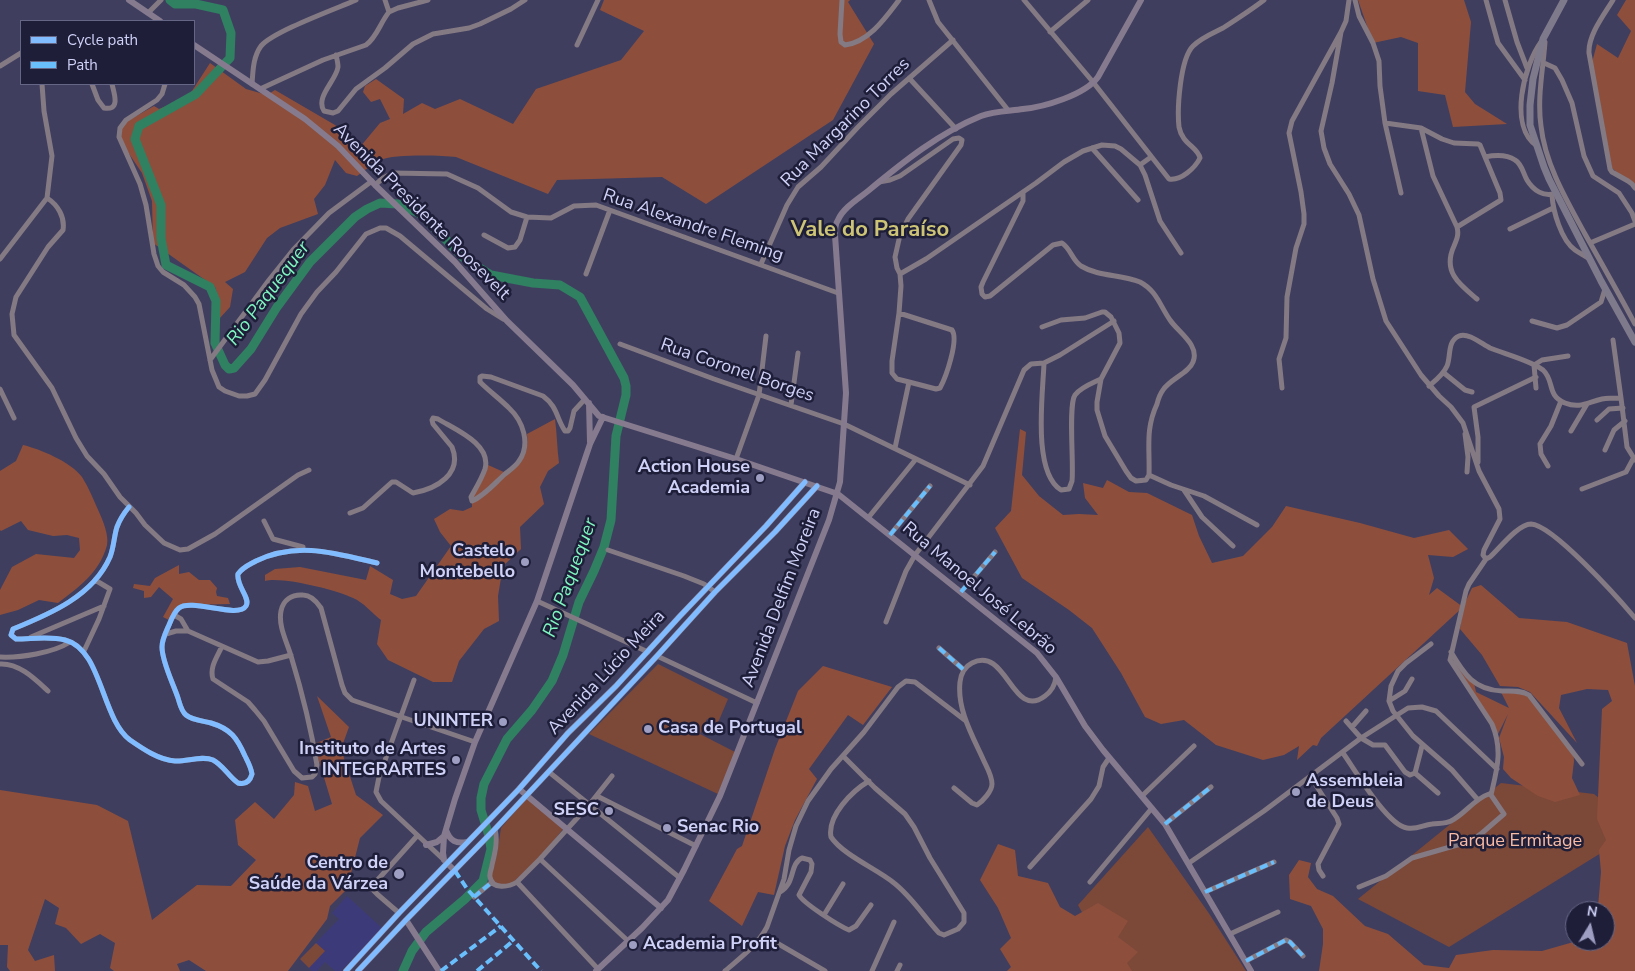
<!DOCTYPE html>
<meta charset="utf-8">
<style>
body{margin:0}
#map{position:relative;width:1635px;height:971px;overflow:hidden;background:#403e5f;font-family:"Nunito Sans",sans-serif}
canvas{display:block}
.legend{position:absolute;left:20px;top:20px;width:175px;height:65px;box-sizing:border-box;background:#1e1e39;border:1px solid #656685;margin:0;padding:6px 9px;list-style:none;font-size:15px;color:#cfd1f7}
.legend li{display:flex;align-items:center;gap:10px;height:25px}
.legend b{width:25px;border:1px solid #656685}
.north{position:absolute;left:1565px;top:901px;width:50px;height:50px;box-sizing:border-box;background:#1e1e39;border:1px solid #656685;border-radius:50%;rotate:9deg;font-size:14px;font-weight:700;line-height:20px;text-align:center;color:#cfd1f7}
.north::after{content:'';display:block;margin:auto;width:18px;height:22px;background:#9d9ec2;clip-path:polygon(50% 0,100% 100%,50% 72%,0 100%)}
</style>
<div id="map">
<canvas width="1635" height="971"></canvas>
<ul class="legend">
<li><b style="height:6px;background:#80bcff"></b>Cycle path</li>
<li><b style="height:6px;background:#69befc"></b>Path</li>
</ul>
<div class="north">N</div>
</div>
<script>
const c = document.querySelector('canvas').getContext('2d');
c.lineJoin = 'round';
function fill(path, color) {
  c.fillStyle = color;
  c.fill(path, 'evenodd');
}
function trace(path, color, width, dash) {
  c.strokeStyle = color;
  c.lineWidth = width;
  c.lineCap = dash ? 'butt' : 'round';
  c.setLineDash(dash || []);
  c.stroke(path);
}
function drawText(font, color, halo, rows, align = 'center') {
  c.font = font + ' "Nunito Sans",sans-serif';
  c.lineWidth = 5;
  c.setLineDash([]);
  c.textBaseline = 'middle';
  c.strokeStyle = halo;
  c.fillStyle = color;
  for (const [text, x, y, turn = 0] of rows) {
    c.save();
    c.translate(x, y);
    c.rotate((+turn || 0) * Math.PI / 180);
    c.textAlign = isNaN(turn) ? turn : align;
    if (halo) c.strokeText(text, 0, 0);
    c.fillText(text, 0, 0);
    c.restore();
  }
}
fill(new Path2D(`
 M347 896 382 928 341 971H335L325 962 317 971H312L300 959 339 919 332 913Z`), '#3d3a7a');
fill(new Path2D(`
 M658 664 728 699 717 725 707 719 700 734 735 752 718 794 589 734Z
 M1501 783 1594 794 1635 828V832L1449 947 1358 899Z
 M527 798 563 829 540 858 511 884H498L493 880 490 875 497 854 501 828Z
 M1148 827 1208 912 1246 971H1114L1078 905Z
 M316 943 325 951 309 968 300 959Z`), '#7c4838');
fill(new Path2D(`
 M604 0H850L848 2 874 44 833 120 706 204 662 177 557 180 548 194 456 157C441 155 392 154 380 160 372 164 364 171 357 176L346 173 335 160 325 185 314 199 318 214 280 228 267 238 245 272 225 282 233 289 230 307 219 319 220 302 215 287 153 243 152 201 142 173 117 136 122 124 154 106 159 109 185 98 192 91 210 63 246 89 267 95 275 90 335 125 360 147 380 123 390 119 380 99 371 102 363 92 365 86 376 79 404 99 403 114 422 103 435 109 460 99 513 124 536 89 621 60 644 31 600 10Z
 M1358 0H1464L1471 22 1465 92 1475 104 1507 124 1453 127 1445 95 1418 91V43L1401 37 1373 43Z
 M1626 0H1635V188L1612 168 1591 66 1597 44 1618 58 1631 31 1617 15Z
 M555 419C557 434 557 448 559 463L548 471 540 487 544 504 520 527 521 549 503 566 498 596 499 621 484 629 459 661 452 682H433L388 660 377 644 381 620C372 613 363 602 353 598 337 590 281 576 265 581V575L275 569 300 567 366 580 370 566 393 580 390 594 402 599 416 596 451 546 440 532 434 519 450 509 463 511 472 507V494L488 465 506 473C522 461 529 455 527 434Z
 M1020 429 1026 432 1022 475 1039 496 1063 515 1079 514 1098 515 1085 498 1083 483 1103 488 1107 480 1129 492 1147 493 1192 515 1199 536 1212 563 1243 556 1272 527 1286 506 1360 523 1414 538 1449 530 1468 549 1453 557 1428 555 1434 578 1429 595 1437 588 1463 607 1472 588 1481 585 1519 618 1567 622 1627 643 1635 686V971H1319L1323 944V929L1311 906 1290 899 1289 875 1299 860 1311 863 1308 877 1317 889 1333 896 1365 926 1388 934 1424 965 1449 968 1456 955 1493 950 1542 951 1577 941H1605V911H1596L1598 907 1601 872 1599 850 1606 840 1597 819 1602 709 1612 701 1608 690 1587 689 1561 695 1559 708 1577 743 1530 692 1518 687 1500 686 1482 655 1460 629 1463 607 1321 738 1317 746 1313 745 1297 760 1299 746 1284 755 1263 760 1216 745 1184 720 1161 724 1145 717 1121 673 1092 628 1069 610 1022 578 995 528 1011 511Z
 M23 445C40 449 71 462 82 477 89 488 94 501 99 512 103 521 109 535 107 545 100 572 79 587 58 603L39 600 18 610 0 615V590L12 567 36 554 74 558 80 550 79 538 67 535 53 536 28 530 21 521 1 531 0 530V471L16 461Z
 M179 565V574L189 572 199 580H210L217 588 216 592 217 596 228 598 230 604 179 605 169 620 163 617 173 599 159 587 151 597 144 598V591L133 588 134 584 150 586 155 578Z
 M1450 657 1474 683 1476 692 1509 708 1501 692H1517L1527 696 1573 749 1574 761 1572 778 1580 795 1555 802 1538 796 1511 778 1503 769 1504 757 1499 738 1508 714 1497 736Z
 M823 666 892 687 863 725 848 715 809 769 817 779 795 820 785 846 774 895 758 892 742 926 709 901 737 849 742 846 775 749 798 691Z
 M317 696 349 727 341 749 356 795 383 815 360 838 347 889 330 906 327 919 288 971H206L189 960 177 964 180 971H114L110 968 115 943 100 934 81 944 66 928 55 924 59 908 45 899 28 950 35 961 54 955 55 971H10L7 967 8 945H0V790L97 805 128 821 152 920 197 885 231 886 256 860 238 845 235 820 255 802 274 819 294 795 295 782 308 786 315 811 332 804 314 744 331 737Z
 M998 844 1015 850 1018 876 1048 883 1060 907 1075 916 1098 903 1128 921 1118 937 1138 952 1127 963 1132 971H1007L1011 967 1000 949 1011 938 998 908 980 880Z`), '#8d4f3c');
trace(new Path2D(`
 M170 0 175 4H196L223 10 231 33 230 58 196 94 139 126 135 139 161 205V238L166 265 210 287 216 301 215 343 225 365 229 369 234 368 251 349 277 307 310 262 355 217 367 209 380 203 398 204 421 214 464 258 491 275 533 283 560 285 580 297 624 378 626 386V395L616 436 611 520 604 547 594 571 579 602 563 655 552 681 532 710 507 739 484 784 481 798V810L489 836 491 849 483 881 465 899 426 932 412 951 403 971`), '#308062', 9);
trace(new Path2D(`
 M385 0 389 12
 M842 0 840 34 841 42 845 45C869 42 886 17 899 0
 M929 0 938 22 1008 110
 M1024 0 1093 82 1169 179C1181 181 1195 168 1200 158 1198 147 1182 144 1179 127 1177 109 1180 59 1193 46 1201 38 1213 33 1223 28 1237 19 1251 10 1264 0
 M1355 0 1359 16 1373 43 1379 61 1380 86 1385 123
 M1486 0 1498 43 1525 80
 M1505 0 1517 42 1527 68
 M1613 0C1604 15 1588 35 1589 53L1610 169 1612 172 1628 181 1632 184 1635 188
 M389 12 398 8 428 0
 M148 13 161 0
 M1050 32 1088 0
 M1341 32 1332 83 1321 131 1324 148 1330 164 1349 194 1359 215 1373 279 1386 321 1421 375 1439 396 1451 407 1463 423 1479 471 1499 509 1500 519 1484 550 1483 555 1486 559 1490 557C1499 549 1518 524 1531 524 1553 525 1619 599 1635 618
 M1545 42C1543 70 1537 98 1541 126 1545 164 1567 201 1585 234 1602 264 1619 294 1635 324
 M577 45 598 0
 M336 55C337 59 338 63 338 67 336 81 315 97 324 111L333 113 338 111 356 89 385 68 413 44 433 34 469 28 480 24 511 9 525 0
 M1544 63 1555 68 1562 80 1572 103 1584 156 1593 176 1619 193 1632 213 1635 221
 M0 66 21 53
 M909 78 956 129
 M42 84 44 111 52 156 47 198
 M92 84 98 100 104 108C121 111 114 93 112 84
 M165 84 162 94 157 100 126 120 120 128 119 137 140 184 146 205 154 254 158 266 163 272 184 285 195 297 199 304 212 370 219 387 225 391 239 396H247L255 394 265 380 301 314 317 292 336 272 366 234 380 228H386L400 236 487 309 503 319
 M252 84C253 71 253 57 261 46 274 31 336 9 356 0
 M260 89 323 60 366 45C377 37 380 23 389 12
 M1421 128 1433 176 1457 227
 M1537 146C1508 127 1524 65 1541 42
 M1092 148 1138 200
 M1140 165 1151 157
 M879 182 890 180 900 176 953 139 959 138 962 140 961 145 908 219 900 235 895 257 897 268 900 274 901 286 899 313 892 361V373L897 379 909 382 895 448
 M375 185 383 178 393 173 447 174 478 188 511 212 527 217 551 218 574 206 596 205 838 293
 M1023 192V201L983 282 981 287 982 294 985 297 990 296 1053 245 1062 243C1071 249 1072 260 1081 266 1099 277 1121 274 1140 282 1157 291 1160 306 1170 320 1178 332 1200 345 1193 362 1189 373 1170 379 1163 390 1160 394 1158 400 1157 404 1145 430 1150 448 1149 475L1146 480 1136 481 1131 478 1126 471 1105 436 1097 410V402L1101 379 1120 343 1119 333 1111 317 1105 312H1102L1085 318 1061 320 1042 327
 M1401 193 1385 123 1421 128 1442 139 1454 143 1478 144 1480 145 1485 157C1495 155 1506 154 1515 160 1522 164 1523 173 1527 180 1533 190 1544 198 1556 193
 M1552 195C1553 211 1561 240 1575 250 1579 253 1584 255 1588 258
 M47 198C58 205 65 217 63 230L48 247 16 297 12 314 14 335 52 388 76 438 87 456 104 474 120 497 136 513 145 525 164 543 180 550 188 549 215 534 298 475 309 470
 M1510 229 1553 208
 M484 235 508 248 515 247 520 240 527 217
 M1590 243 1635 224
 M0 259 47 198
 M761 264 787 205 798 187 821 167 858 127 891 94 953 40
 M586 274 610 210
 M900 274 926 259 1036 183 1064 162 1083 151 1102 145 1115 146 1121 149 1140 165 1145 175 1160 221 1181 253
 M1477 299C1460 285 1442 272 1454 246 1457 239 1459 234 1457 227L1501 200 1500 193 1485 157
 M899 313 952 330C959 340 946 377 940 388L936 389 909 382
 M1532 321 1557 328 1567 325 1601 302 1605 289
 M1613 340 1621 398
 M620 344 714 379 844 424 970 485
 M210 360 269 280 293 250 329 213 372 181
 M1444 373 1465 390 1472 392
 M1101 379C1093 383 1081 387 1075 395 1068 405 1074 464 1072 481L1069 489 1061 490C1032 472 1043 393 1044 363L1060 355 1114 321
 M1429 386C1436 380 1443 375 1447 366 1451 357 1447 341 1459 336 1468 332 1482 344 1490 348 1505 354 1532 361 1543 370 1555 381 1546 395 1565 403 1580 409 1588 402 1602 399 1608 398 1615 398 1621 398L1627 447 1635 460
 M1282 388 1279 359 1286 338 1287 297 1296 248 1304 224V214L1301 192 1289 133 1292 121 1341 32 1346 21 1349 0
 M1536 388 1534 365 1542 360 1568 356
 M0 389 14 418
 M791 405 798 353
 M1597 420 1609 409 1623 408
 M1571 431 1587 404
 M1465 434 1468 457 1467 472
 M1605 450 1614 430 1625 421
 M736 459 759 395 766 336
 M1478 462V437L1474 407 1536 377
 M1548 466 1541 454 1540 444 1551 426 1561 401
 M1149 475 1171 485 1204 496 1257 525
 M1582 489 1626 472 1633 459
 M1184 490 1202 517 1233 546
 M129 507C124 513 120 519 117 527 114 536 114 547 110 557 93 596 50 614 13 629L11 635 16 639C32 639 50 636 65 640 102 649 101 718 130 740 143 749 159 760 175 761 186 762 202 755 213 760 223 765 229 777 238 783 246 785 250 781 252 774 251 767 248 762 245 756 237 738 231 729 211 723 203 721 192 720 186 715 181 711 180 704 178 698 173 683 162 662 162 647 162 639 166 632 169 625 171 620 174 612 179 608 191 598 238 619 246 606 251 598 236 586 238 574 243 567 249 565 256 561 297 541 335 553 377 563
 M350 513 363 508 392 482H396L413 493C436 489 463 474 452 447L433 424 432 420 433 418 438 419C454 429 492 444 485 469 482 478 476 488 471 497L472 501C484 496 495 483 505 474 510 470 516 466 519 461 531 444 523 421 509 408 500 399 489 391 480 382V377L482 376 491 377 543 396C558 407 556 418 565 431H568L570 428 574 411 585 399
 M868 518 916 459
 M264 521 273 539 303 547
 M890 535 930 486
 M608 550 684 576 704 584 715 592
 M1486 559 1469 584 1466 591 1450 660 1492 724C1503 750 1497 769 1491 795
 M961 592 995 552
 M537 601 648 652
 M174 615 181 619 188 631
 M886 622 906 571 915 555 983 466 1024 370 1031 364 1044 363
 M166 634 176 631H188L258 662 268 661 291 655
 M31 637 104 606
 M1431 644 1406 663 1398 671 1391 686 1389 701 1393 711 1413 736 1452 770 1478 800
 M222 646C218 656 209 667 213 679L248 702 255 710 264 721 294 771 302 778 312 777 315 774 317 765C311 728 302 692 291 656 287 642 278 626 281 611 283 600 292 594 303 595 311 595 317 602 321 608L342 685 345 693 352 700 475 742
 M939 648 964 670
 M84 651 99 619 110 589 95 580
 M1451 652C1464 674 1474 690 1502 691 1511 691 1521 690 1529 695L1582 764
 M657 656 757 703
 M0 657C20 658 53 653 70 642
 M0 664C19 663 35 679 48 691
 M414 680 379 777 376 792 381 801 444 860
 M1389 701 1405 691 1412 679
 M1346 721 1361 738 1373 745H1385L1405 772 1410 775 1415 773 1422 746
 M1352 727 1366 711
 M1343 753C1355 770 1387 825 1407 828 1417 830 1423 825 1432 824 1439 823 1445 824 1451 821 1465 814 1474 799 1489 794L1491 795 1504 814 1482 833 1471 841 1412 858 1386 876 1359 887
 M843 756 875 788 905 814 914 827 930 858 964 913V922L958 929 944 935 939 933C924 917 912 897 894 883 877 869 843 855 831 837 827 816 852 791 869 781
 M549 772 680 878
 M1415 773 1438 793
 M1310 776 1337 818 1339 824 1318 864 1319 870 1323 876
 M954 788 972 803 977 805C983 801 992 791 992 784 992 775 986 766 983 759 972 735 957 709 960 682 961 674 964 667 972 663 1007 645 1012 721 1045 696 1052 691 1055 685 1056 677
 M597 796 696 846
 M1142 796 1194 746
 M1165 824 1211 787
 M495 829C498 841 495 853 492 865 492 868 489 873 490 877 492 890 509 887 517 882L598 969
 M540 859 627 940
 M1189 863 1264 811 1361 738 1408 708 1422 707 1436 711 1497 769
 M1030 867 1091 799 1099 786 1103 767 1109 758
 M517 882 540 859 589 805 612 776
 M1090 882 1152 808
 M780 892C796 883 789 864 802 858L810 860 812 864 811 872 799 895C803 903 839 926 849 930L856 926 871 905
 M1205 892 1274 862
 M474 897 492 882
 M399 913 377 894 374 891 373 885 417 836
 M824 915 843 884
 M1230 934 1278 912
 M763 935 825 971
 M1246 961 1286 940 1290 942 1303 956
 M725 971C740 958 757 946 767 927L784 879 789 850 796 826 808 801 831 769 864 732 898 687 906 681 915 682 966 721
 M872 971 894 922
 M897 971 900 965`), '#847a84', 5);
trace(new Path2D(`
 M129 0 160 21
 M194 45 305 119 338 146 375 185 455 262 507 321 573 385 599 416 736 459 838 494 1037 653 1056 677 1085 726 1103 750 1165 824 1251 971
 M589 403 590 442
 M519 789 661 908
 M446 830C450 841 456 844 467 842
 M426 845 437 842 444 836
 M455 871 444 860 443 853 444 836 455 799 475 742 537 601 590 444 603 417
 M406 920 439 971
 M346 971 399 913 519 789 568 733 616 686 680 616 766 526 805 482
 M358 971 406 920 495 829 657 656 715 592 775 532 817 486
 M596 971 642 928 668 900 684 870 720 796 829 520 840 482 846 393 835 235C835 229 835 224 838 220 843 208 858 199 868 191 903 162 939 133 981 116 994 111 1009 111 1023 109 1044 107 1085 95 1098 77L1141 0`), '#867b8e', 6);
trace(new Path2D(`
 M1564 0 1543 39 1533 79 1530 105V125L1544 167 1549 179 1601 281 1635 342`), '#7f7a8b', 7);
trace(new Path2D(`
 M890 535 930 486
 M961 592 995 552
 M939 648 964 670
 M1165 824 1211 787
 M455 871 468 890 541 971
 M1205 892 1274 862
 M474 897 492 882
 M1246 961 1286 940 1290 942 1303 956
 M441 971 501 926
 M477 971 513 941`), '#69befc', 4, [8, 4]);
trace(new Path2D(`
 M129 507C124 513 120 519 117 527 114 536 114 547 110 557 93 596 50 614 13 629L11 635 16 639C32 639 50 636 65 640 102 649 101 718 130 740 143 749 159 760 175 761 186 762 202 755 213 760 223 765 229 777 238 783 246 785 250 781 252 774 251 767 248 762 245 756 237 738 231 729 211 723 203 721 192 720 186 715 181 711 180 704 178 698 173 683 162 662 162 647 162 639 166 632 169 625 171 620 174 612 179 608 191 598 238 619 246 606 251 598 236 586 238 574 243 567 249 565 256 561 297 541 335 553 377 563
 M346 971 399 913 519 789 568 733 616 686 680 616 766 526 805 482
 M358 971 406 920 495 829 657 656 715 592 775 532 817 486`), '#80bcff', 5);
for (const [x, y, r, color] of [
 [760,478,5,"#9d9ec2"],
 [525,562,5,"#9d9ec2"],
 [503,722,5,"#9d9ec2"],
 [648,729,5,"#9d9ec2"],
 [456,760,5,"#9d9ec2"],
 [1296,792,5,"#9d9ec2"],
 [609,811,5,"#9d9ec2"],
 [667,828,5,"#9d9ec2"],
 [399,874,6,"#9d9ec2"],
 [633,945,5,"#9d9ec2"]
]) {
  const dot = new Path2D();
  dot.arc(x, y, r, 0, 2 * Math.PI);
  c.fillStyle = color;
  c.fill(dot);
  trace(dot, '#1e1e39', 2);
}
drawText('18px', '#cfd1f7', '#1e1e39', [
 ["Rua Margarino Torres",846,123,-45],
 ["Avenida Presidente Roosevelt",421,212,45],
 ["Rua Alexandre Fleming",693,226,19],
 ["Rua Coronel Borges",737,371,19],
 ["Rua Manoel José Lebrão",979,589,40],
 ["Avenida Delfim Moreira",782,598,-69],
 ["Avenida Lúcio Meira",607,673,-47]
]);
drawText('bold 18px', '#cfd1f7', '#1e1e39', [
 ["Action House",750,468],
 ["Academia",750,489],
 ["Castelo",515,552],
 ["Montebello",515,573],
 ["UNINTER",493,722],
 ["Casa de Portugal",658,729,"left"],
 ["Instituto de Artes",446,750],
 ["- INTEGRARTES",446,771],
 ["Assembleia",1306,782,"left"],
 ["de Deus",1306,803,"left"],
 ["SESC",599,811],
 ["Senac Rio",677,828,"left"],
 ["Centro de",388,864],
 ["Saúde da Várzea",388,885],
 ["Academia Profit",643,945,"left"]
], 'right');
drawText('18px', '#f9bba3', '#1e1e39', [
 ["Parque Ermitage",1515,842]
]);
drawText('italic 19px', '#7ff6c0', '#1e1e39', [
 ["Rio Paquequer",269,294,-53],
 ["Rio Paquequer",571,578,-70]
]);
drawText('bold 22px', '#cec476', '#1e1e39', [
 ["Vale do Paraíso",870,231]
]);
</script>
